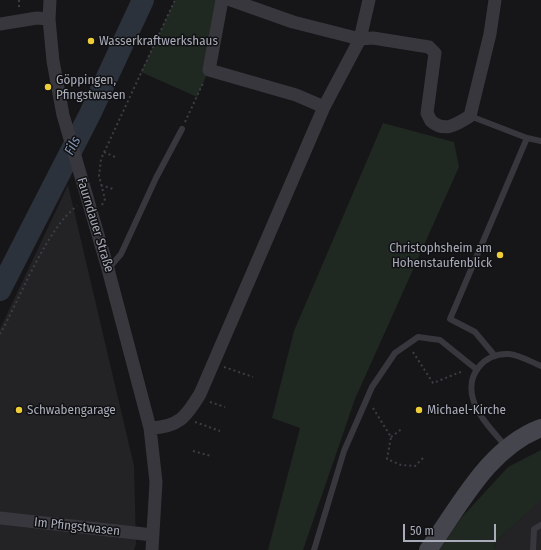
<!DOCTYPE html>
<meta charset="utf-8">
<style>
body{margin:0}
#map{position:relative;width:541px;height:550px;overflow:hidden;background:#161618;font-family:"Fira Sans Condensed",sans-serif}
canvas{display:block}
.scale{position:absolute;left:403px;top:524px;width:93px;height:18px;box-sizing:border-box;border:2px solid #a8abb8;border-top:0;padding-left:5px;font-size:12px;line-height:14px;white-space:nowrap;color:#a8abb8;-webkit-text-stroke:3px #111113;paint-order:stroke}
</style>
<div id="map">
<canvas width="541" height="550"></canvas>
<div class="scale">50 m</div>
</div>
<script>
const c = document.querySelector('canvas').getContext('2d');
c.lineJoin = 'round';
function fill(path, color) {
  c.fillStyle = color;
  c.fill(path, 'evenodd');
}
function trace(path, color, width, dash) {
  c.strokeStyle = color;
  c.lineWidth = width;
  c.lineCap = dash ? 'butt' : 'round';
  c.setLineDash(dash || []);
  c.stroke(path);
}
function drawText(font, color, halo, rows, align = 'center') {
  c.font = font + ' "Fira Sans Condensed",sans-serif';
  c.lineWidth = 3;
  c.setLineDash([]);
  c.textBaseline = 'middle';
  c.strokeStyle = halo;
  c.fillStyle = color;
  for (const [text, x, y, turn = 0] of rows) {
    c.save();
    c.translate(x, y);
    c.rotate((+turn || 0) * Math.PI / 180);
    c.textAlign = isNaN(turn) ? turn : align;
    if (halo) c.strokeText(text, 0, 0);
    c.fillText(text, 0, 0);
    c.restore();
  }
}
fill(new Path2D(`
 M68 185 134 466 136 544 134 550H0V329Z
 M541 499V550H495L494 543Z`), '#232225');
fill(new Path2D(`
 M175 0H222L209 70 197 97 141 72Z
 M383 123 454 142 459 167 355 399 303 550H268L300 428 272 418 294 331Z
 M541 450V500L494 543 495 550H439L462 517 508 467Z`), '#202822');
trace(new Path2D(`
 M0 290 90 114 143 0`), '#2c323c', 22);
trace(new Path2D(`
 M19 0V9
 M185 122 204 81
 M104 152 115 157
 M101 185 113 189
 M102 205 105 199 99 176 101 159 175 0
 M0 334C20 299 46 229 77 206
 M413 352 433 383 463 371
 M224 367 253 377
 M210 402 225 407
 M373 408 391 437 387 459 401 465 415 466 425 456
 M195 422 220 431
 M391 437 403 428
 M193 451 211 456`), '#3d3e44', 2, [2, 3]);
trace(new Path2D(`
 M470 116 527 138 541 141
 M109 268 121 254 156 178 182 129
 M495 356 475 332 450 319 527 138
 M506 447C495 433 478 417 473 399 466 374 484 353 509 354 520 355 531 362 541 366
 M314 550 344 451 372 387 395 353 418 337 440 340 476 369
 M533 550 534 529 541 525`), '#37373d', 6);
trace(new Path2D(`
 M50 0 49 19 53 61 63 115 108 269 150 428 156 482 152 550
 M222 0 209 70 296 95 324 107
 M231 0 293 22 360 39 373 38 429 47 435 53 427 113 431 121C445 133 457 124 470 116L490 34 495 0
 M0 24 37 18 49 19
 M150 428C179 427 186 417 200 394L324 107 360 39 369 0
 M0 518 153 535`), '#37373d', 13);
trace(new Path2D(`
 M428 550C460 506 488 448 541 428`), '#45464d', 18);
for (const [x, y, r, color] of [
 [91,41,4,"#eece38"],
 [48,87,4,"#eece38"],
 [500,255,4,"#eece38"],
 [19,410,4,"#eece38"],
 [419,410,4,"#eece38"]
]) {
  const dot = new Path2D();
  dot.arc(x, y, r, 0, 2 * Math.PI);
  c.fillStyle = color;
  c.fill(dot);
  trace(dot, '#111113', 1.5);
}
drawText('13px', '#a8abb8', '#111113', [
 ["Wasserkraftwerkshaus",99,41],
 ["Göppingen,",56,80],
 ["Pfingstwasen",56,95],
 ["Christophsheim am",492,248,"right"],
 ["Hohenstaufenblick",492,263,"right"],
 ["Schwabengarage",27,410],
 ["Michael-Kirche",427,410]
], 'left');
drawText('13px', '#a8abb8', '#111113', [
 ["Faurndauer Straße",95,225,73],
 ["Im Pfingstwasen",77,527,6]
]);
drawText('italic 14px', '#8093b2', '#111113', [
 ["Fils",73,146,-63]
]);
</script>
